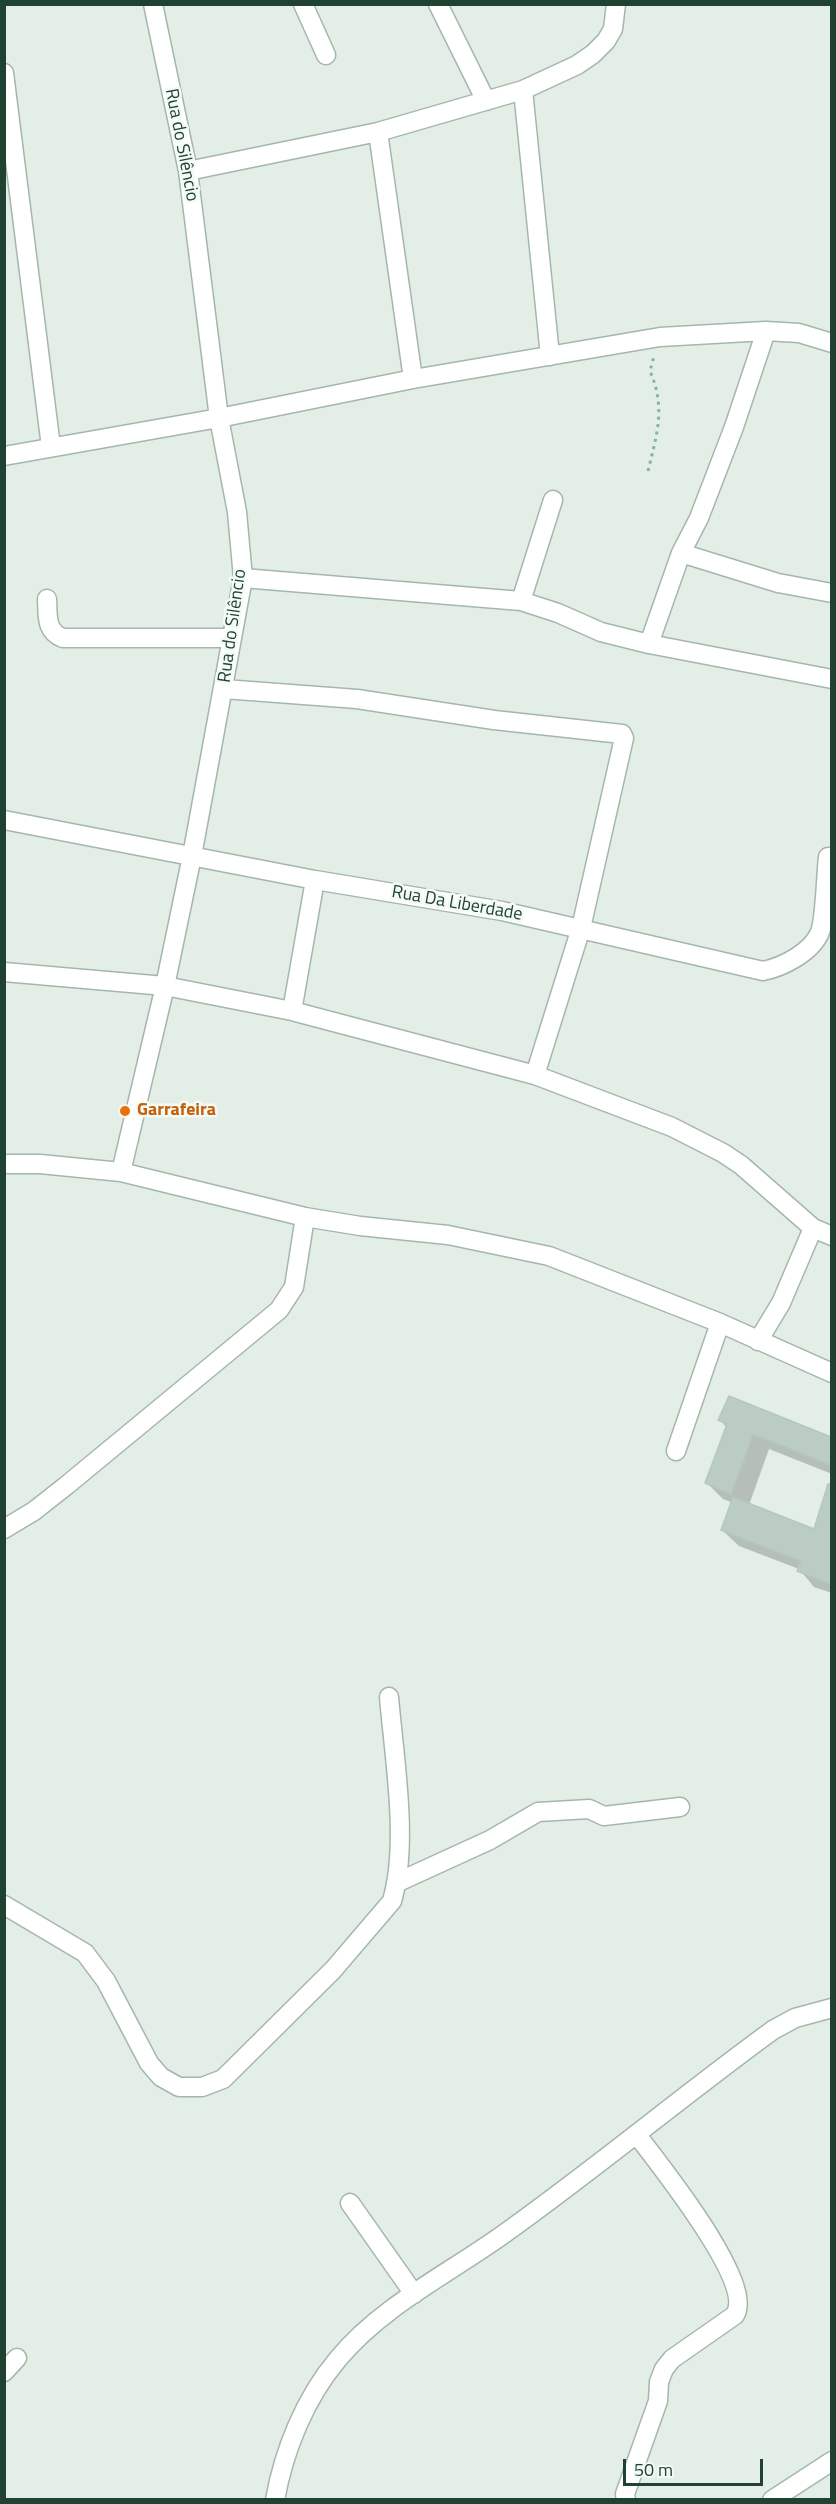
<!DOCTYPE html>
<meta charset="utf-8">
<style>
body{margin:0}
#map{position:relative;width:836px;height:2504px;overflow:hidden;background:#e3eee7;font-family:"Titillium Web",sans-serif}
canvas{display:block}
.frame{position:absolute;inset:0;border:6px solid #204232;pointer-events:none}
.scale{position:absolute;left:623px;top:2459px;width:140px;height:27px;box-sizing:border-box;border:3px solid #204232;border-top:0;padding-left:8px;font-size:18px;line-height:21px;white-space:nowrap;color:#204232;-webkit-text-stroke:4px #f4faf6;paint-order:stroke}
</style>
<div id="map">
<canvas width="836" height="2504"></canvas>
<div class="frame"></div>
<div class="scale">50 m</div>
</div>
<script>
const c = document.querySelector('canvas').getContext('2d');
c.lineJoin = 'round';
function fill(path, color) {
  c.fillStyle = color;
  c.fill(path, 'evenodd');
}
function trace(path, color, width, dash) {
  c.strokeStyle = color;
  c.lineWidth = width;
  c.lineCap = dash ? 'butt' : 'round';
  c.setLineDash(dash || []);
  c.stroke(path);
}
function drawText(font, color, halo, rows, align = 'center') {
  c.font = font + ' "Titillium Web",sans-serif';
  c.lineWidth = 5;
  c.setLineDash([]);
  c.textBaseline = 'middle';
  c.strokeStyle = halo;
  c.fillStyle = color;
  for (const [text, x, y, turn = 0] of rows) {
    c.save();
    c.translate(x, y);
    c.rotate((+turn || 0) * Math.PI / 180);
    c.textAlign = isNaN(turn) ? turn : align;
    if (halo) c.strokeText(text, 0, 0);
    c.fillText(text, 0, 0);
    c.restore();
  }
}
fill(new Path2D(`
 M729 1398 832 1438V1474L769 1449 749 1505 815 1531 832 1478V1593L814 1587 799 1569 739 1546 722 1530 733 1503 723 1499 707 1483 727 1428 720 1420Z`), '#0003');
const building = new Path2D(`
 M729 1396 831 1437V1465L753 1434 731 1494 705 1483 727 1424 718 1420Z
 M828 1484H831V1584L797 1571 801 1561 721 1530 733 1497 814 1529Z`);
fill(building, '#bbcdc2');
trace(building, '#b4c9bc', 1.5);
const minor = new Path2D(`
 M303 4 326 55
 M438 4 486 101
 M4 73 51 447
 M523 90 550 356
 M378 132 413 379
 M188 171 378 132 523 90 577 65 593 54 606 41 613 29 616 4
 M4 456 219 418 413 379 660 337 766 331 799 333 832 343
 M681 553 778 583 832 593
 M243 578 521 601 558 613 601 632 649 644 832 679
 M47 599C48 615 45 631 63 638H232
 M521 601 553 500
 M649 644 681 553 699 518 734 427 766 331
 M224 689 357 699 494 720 622 734 624 738 581 928 535 1075
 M4 820 315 880 502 911 763 971C783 967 812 952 820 932 825 920 826 873 828 857
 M4 972 165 986 292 1011 535 1075 672 1127 723 1153 741 1165 813 1228 781 1303 758 1341
 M292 1011 315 880
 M4 1164H40L121 1172 305 1217 360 1226 448 1235 549 1256 720 1323 832 1373
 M121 1172 165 986 192 856 243 578 237 512 219 418 188 171 153 4
 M813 1228 832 1236
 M676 1451 720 1323
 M4 1529 34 1511 67 1485 279 1310 294 1287 305 1217
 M396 1883 490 1840 538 1812 589 1809 604 1816 680 1807
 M4 1905 85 1953 106 1981 149 2063 161 2077 179 2087H202L223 2079 333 1970 392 1901C409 1843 394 1757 389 1697
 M350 2203 414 2294
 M4 2372 17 2358
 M275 2500C284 2450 305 2398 338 2359 381 2307 446 2275 501 2236 594 2170 681 2097 773 2030L795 2018 832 2008
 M626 2500 625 2494 658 2401 659 2382 664 2369 672 2359 735 2315C755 2283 659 2164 637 2135
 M772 2500 832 2461`);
trace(minor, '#a5b7ad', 21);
trace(new Path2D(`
 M648 471C657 434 666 408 650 371L654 356`), '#80b69a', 3, [3, 4.5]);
trace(minor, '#fff', 18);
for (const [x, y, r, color] of [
 [125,1111,6,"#e8710a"]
]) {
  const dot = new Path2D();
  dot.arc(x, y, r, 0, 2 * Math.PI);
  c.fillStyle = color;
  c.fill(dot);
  trace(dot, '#f4faf6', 2);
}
drawText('18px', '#204232', '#f4faf6', [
 ["Rua do Silêncio",181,145,79],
 ["Rua do Silêncio",233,626,-82],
 ["Rua Da Liberdade",457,904,10]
]);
drawText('bold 18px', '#c56008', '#f4faf6', [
 ["Garrafeira",137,1111]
], 'left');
</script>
